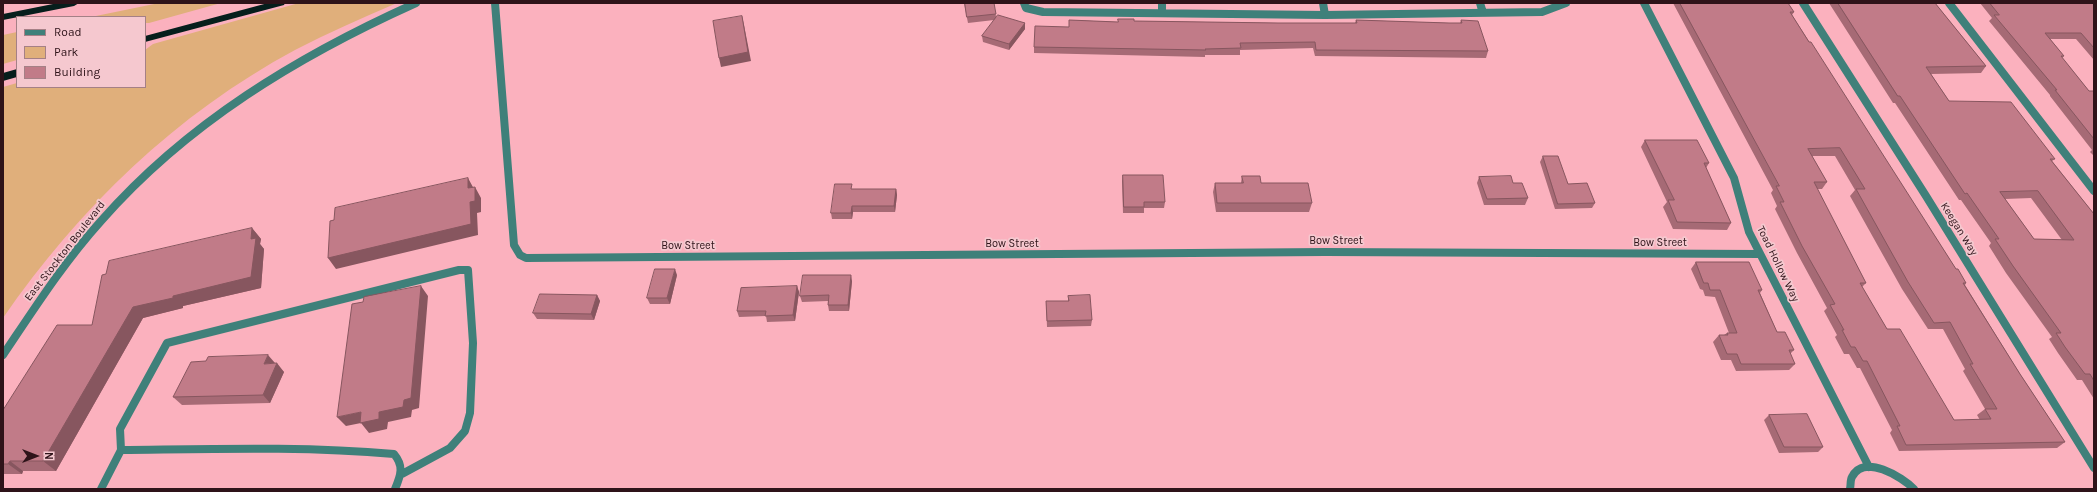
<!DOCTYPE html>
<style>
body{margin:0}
#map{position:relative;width:2097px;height:492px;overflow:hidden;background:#fbb1be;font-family:Karla,sans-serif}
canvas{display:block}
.frame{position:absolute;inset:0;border:4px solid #2e1319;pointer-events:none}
.legend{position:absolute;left:16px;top:16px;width:130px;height:72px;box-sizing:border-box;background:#f5c8cf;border:1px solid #a58086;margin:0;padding:5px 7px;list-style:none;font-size:12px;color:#2e1319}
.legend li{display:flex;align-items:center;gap:8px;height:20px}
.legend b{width:20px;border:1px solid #a58086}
.north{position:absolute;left:16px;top:436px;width:40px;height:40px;-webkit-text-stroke:3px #f5c8cf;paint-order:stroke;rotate:90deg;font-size:11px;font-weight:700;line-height:16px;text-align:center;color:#2e1319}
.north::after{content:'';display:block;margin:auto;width:14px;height:18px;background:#2e1319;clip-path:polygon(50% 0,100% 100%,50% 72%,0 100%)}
</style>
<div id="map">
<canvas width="2097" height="492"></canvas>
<div class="frame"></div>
<ul class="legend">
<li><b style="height:5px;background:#3f807a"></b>Road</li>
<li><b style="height:11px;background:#e0af7b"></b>Park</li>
<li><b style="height:11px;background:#c17b88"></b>Building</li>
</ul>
<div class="north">N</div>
</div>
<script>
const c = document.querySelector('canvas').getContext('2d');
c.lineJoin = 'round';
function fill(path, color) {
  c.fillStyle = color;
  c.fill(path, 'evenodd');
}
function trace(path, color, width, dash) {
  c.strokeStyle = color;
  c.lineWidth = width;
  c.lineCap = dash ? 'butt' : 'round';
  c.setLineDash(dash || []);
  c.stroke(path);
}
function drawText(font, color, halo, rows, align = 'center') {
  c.font = font + ' Karla,sans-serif';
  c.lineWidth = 3.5;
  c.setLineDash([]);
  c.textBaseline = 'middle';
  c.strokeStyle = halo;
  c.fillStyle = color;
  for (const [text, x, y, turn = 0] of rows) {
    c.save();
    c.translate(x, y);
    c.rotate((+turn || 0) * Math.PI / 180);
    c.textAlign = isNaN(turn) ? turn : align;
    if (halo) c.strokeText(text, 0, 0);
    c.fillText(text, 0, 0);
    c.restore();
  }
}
fill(new Path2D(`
 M159 3H221L149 23H145V17H91Z
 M299 3H397C362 18 328 33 295 50 176 114 79 208 3 318V87L17 83V87H145V50L153 44Z
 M17 32V60L3 64V35Z`), '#e0af7b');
trace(new Path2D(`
 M121 450 120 429 167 343 459 270H468L473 343 470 413 465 431 450 448 402 474
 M101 489 121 450C212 449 303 446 394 454 404 466 401 475 395 489`), '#3f807a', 8);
trace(new Path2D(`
 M495 3 514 245 520 255 526 258 1325 252 1760 254
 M1024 3 1026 8 1043 12 1325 15 1542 12 1566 3
 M1162 3V13
 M1323 3 1325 15
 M1480 3 1483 13
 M1644 3 1734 178 1749 232 1869 467
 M1803 3 1926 196 2094 468
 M1949 3 2094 191
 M1850 489C1851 485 1850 480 1852 477 1864 453 1902 477 1914 489`), '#3f807a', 8);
trace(new Path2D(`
 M3 355C34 309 64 262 101 221 187 123 298 56 416 3`), '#3f807a', 8);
fill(new Path2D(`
 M58 3H79L74 6 3 20V14Z
 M268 3H285L284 5 145 42V36Z
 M17 69V77L3 81V73Z`), '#061e1c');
fill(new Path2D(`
 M964 3H994L996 17 1025 23V29L1009 50 983 42 982 36 994 20 968 23Z
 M1673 3H1788L1794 12 1792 15 1956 269 1966 283 1965 285 2020 374 2065 442 2057 448 1899 451 1890 433 1892 430 1860 368H1857L1849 354H1844L1835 337 1837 335 1824 311 1827 308 1797 253 1775 209 1777 206 1771 193 1773 190ZM1812 156H1835L1855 190 1850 196 1902 289 1928 329H1943L1965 369 1963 371 1985 409 1977 415 1980 420H1954L1887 329 1862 287 1866 283 1817 189H1822L1827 182Z
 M1829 3H1935L1986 66 1981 73 1931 74 1949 101 2055 159 2052 161 2094 214V399L2082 380H2077L2058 353 2049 339 2052 337 2006 273 1989 246 1991 243 1961 200H1959L1895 103H1893ZM2031 198 2062 240 2034 239 2005 199Z
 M1980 3H2094V60L2076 39H2050L2064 56 2062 58 2089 91H2094V156L2090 152 2092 150 2050 96V95L1989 21 1992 18Z
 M1069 20 1118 22 1134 21 1278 23H1355L1356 20 1449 23H1460L1461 20 1488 51 1486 58 1315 56 1313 48 1240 50V55H1205V57L1034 53V47L1069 27Z
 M1645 140 1709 163 1706 168 1731 223 1727 230 1673 229 1663 207 1667 202 1641 147Z
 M1543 156 1568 184 1595 203 1592 208 1555 209 1540 162Z
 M1123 175 1165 202 1164 208H1144V213H1123L1122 181Z
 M1242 176 1312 203 1309 212H1216L1213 192 1215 183H1241Z
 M1479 177 1513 183 1528 198 1525 205H1484L1477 183Z
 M853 189H896L897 195 895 212H853L852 219H832L831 213Z
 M252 228 261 239 260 244 264 249 261 288 183 306V308L143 318 56 471H23L22 474H3V410L92 325 106 274Z
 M1696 262 1762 290 1760 293 1777 332 1794 350 1790 354 1795 364 1789 370 1736 371 1731 360H1721L1713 342 1719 335H1724L1727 333H1729L1715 297 1705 296 1703 290 1700 289 1691 269Z
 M677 275 670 304H650L647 298Z
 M852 281 849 311H829L828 305V301L802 302 800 296Z
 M797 286 799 292 795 321 767 322 766 316 739 317 737 311Z
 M597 295 600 301 594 320 537 319 533 313Z
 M1068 296 1092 320 1091 326 1047 327 1046 301H1068Z
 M206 361 275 364 284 372 270 403 182 405 173 397Z
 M1769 415 1823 447 1818 452 1779 453 1764 420Z`), '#a66a75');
fill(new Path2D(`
 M742 16 744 25 751 61 721 67 719 58Z
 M1025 23V29L1009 50V44Z
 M468 178 474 189 468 188Z
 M475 187 481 198V212L477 213 478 235 336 269 328 258 470 202Z
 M896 189 897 195 895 212 894 206Z
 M852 206 853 212 852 219 851 213Z
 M252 228 261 239 260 244 264 249 261 288 183 306V308L143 318 56 471 43 461 133 307 173 296 251 239Z
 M675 269 677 275 670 304 667 298Z
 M851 275 852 281 849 311 848 305Z
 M421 286 428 296 419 408 412 410 411 417 388 422 387 429 369 433 361 423 346 426 337 417 361 412H379L404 400Z
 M797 286 799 292 795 321 793 315Z
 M597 295 600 301 594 320 591 314Z
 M268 355 275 363 264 364Z
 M277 363 284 372 270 403 263 395Z
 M10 461 23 471 22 474 8 464Z`), '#87565f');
const building = new Path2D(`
 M965 3H994L996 14 967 17Z
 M1680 3H1788L1794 12H1790L1809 42H1811L1956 269H1958L1966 283H1963L2020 374 2065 442 1906 445 1897 426H1900L1867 361H1863L1855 347H1851L1842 330H1844L1830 305 1835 304 1802 246 1780 202H1784L1776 186H1779ZM1840 148 1865 189H1856L1908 282 1934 323 1950 322 1973 364H1970L1997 409H1985L1991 419 1954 420 1900 329H1887L1860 283H1866L1814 182H1827L1808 149Z
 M1838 3H1935L1986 66 1926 67 1949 101 2011 102 2055 159H2050L2094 214V381L2090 374H2085L2065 347 2056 333H2061L2013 266 1995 239H1999L1967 193 1965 194 1900 96H1898ZM2038 191 2074 240 2034 239 2000 192Z
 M1990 3H2094V48L2081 33H2045L2064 56H2061L2089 91H2094V139L2055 90H2057L1994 15H1999Z
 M998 15 1025 23 1009 44 982 36Z
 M742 16 748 52 719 58 713 21Z
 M1118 19H1134V21L1278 23H1357L1356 20 1449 23H1462L1461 20 1478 21 1488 51 1316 50 1315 42 1240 43 1241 48 1205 49 1206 50 1034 47 1035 26 1069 27V20L1118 22Z
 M1645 140H1697L1709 163H1704L1731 223 1677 222 1668 200H1674Z
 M1543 156H1558L1568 184 1587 183 1595 203 1558 204Z
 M1123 175H1163L1165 202H1144V207H1124Z
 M1242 176H1260L1261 183H1308L1312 203H1217L1215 183H1243Z
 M1511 176 1513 183H1522L1528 198 1487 199 1479 177Z
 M468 178V188L475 187V201L470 202 471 224 328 258 330 221 334 220 335 208Z
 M835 184H852L851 189H896L894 206H852L851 213H831Z
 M252 228 251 239 256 238 251 277 173 296V298L133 307 43 461H10L8 464H3V410L57 325H92L102 275 106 274 109 261Z
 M1696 262H1749L1762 290H1758L1777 332H1785L1794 350H1789L1795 364H1741L1737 354H1727L1719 335H1728L1727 333H1737L1720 290H1710L1708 283H1704Z
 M655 269H675L667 298H647Z
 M803 275H851L848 305H828L829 295 800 296Z
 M421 286 411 398 404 400 403 407 379 412V419L360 423 361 412 337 417 352 304 363 302 364 297Z
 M797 286 793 315 765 316 766 311H737L741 288Z
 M540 294 597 295 591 314 533 313Z
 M1090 295 1092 320 1047 321 1046 301H1069L1068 296Z
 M268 355 264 364 277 363 263 395 173 397 191 362 206 361 208 357Z
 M1807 414 1823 447H1784L1769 415Z`);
fill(building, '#c17b88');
trace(building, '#87565f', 1);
drawText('11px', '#2e1319', '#f5c8cf', [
 ["Keegan Way",1959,229,58],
 ["Bow Street",1336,241],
 ["Bow Street",1660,243],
 ["Bow Street",1012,244],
 ["Bow Street",688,246],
 ["East Stockton Boulevard",65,251,-52],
 ["Toad Hollow Way",1778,264,64]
]);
</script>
